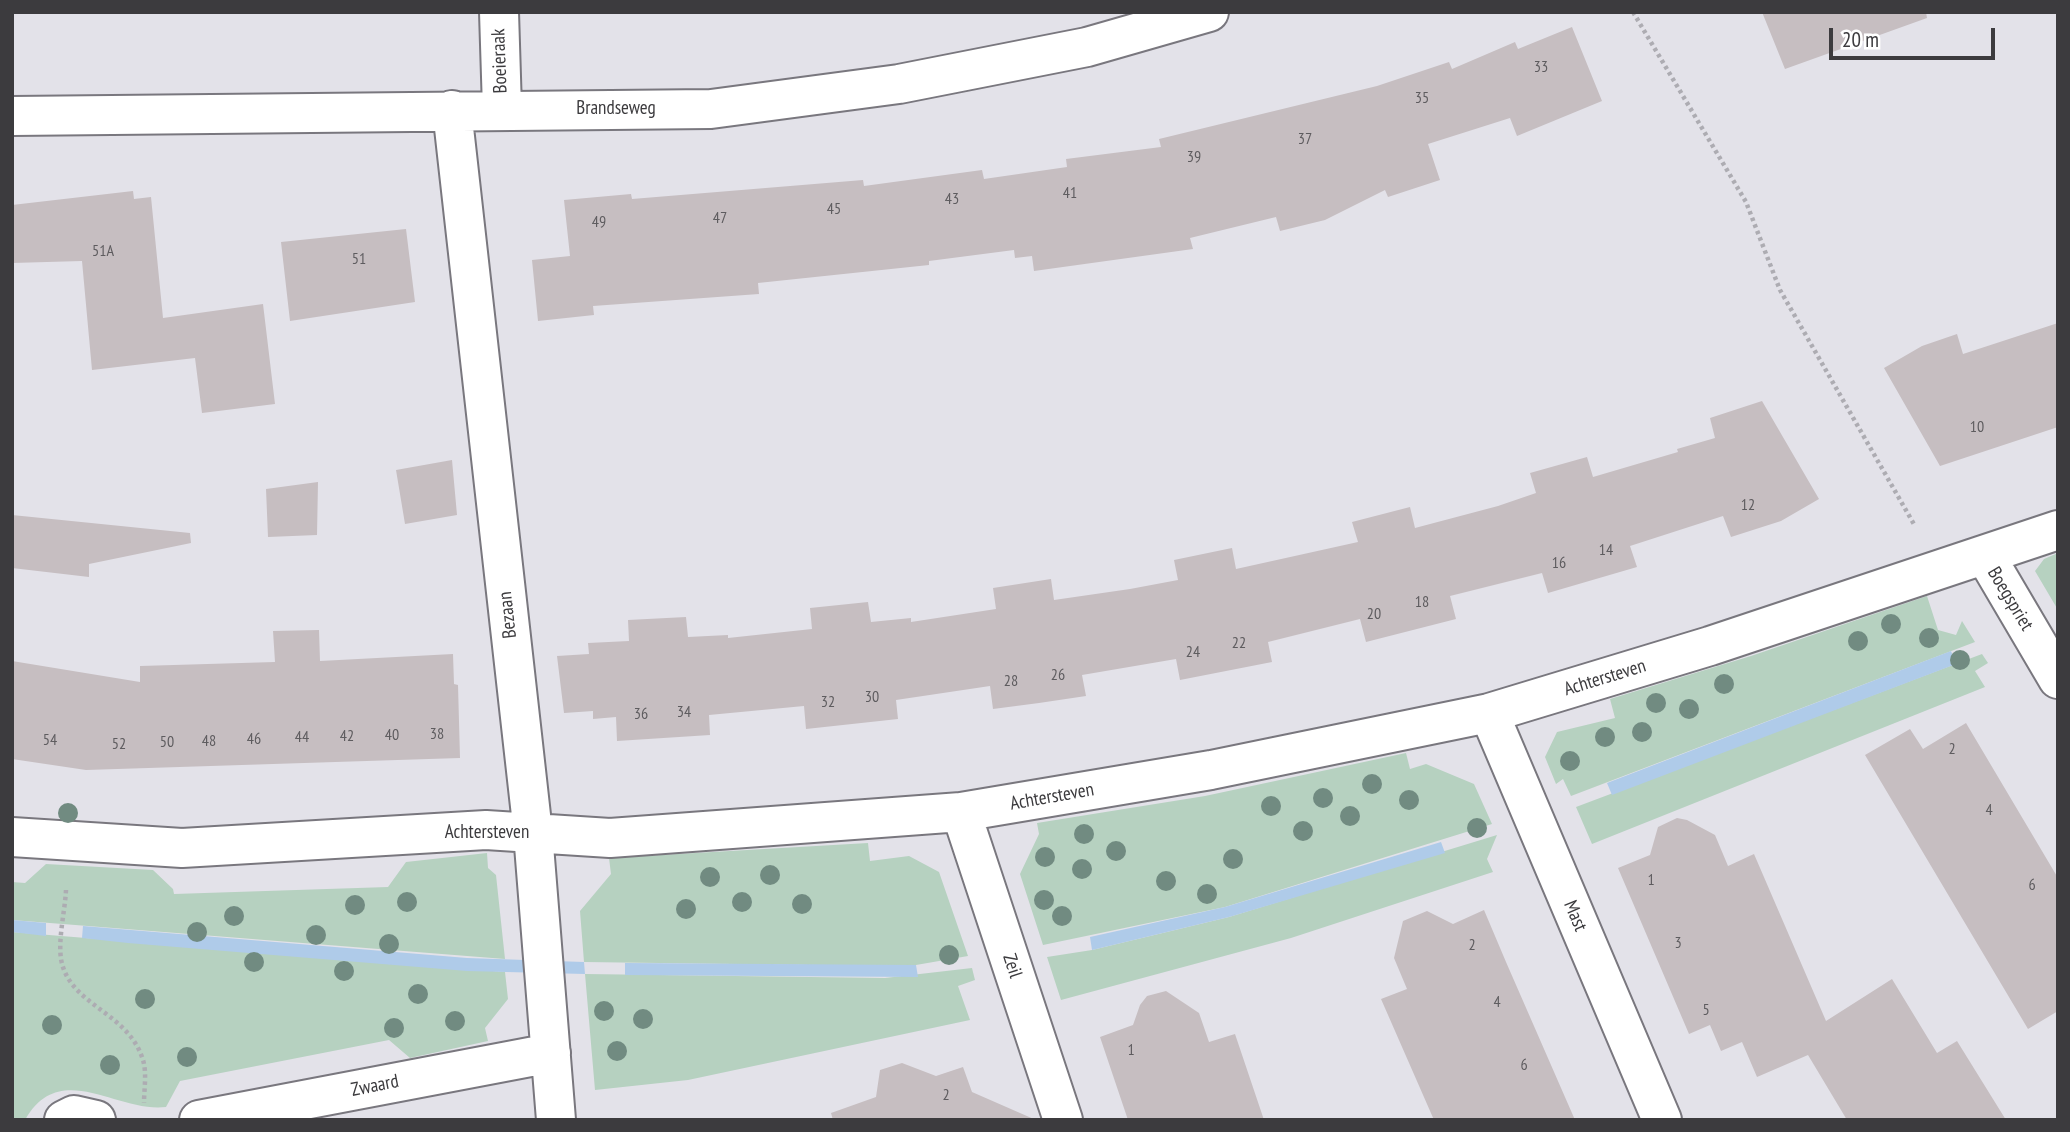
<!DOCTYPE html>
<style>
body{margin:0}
#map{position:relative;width:2070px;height:1132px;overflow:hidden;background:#e3e2e9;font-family:"PT Sans Narrow",sans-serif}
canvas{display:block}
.frame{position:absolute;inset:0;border:14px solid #3c3b3e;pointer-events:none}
.scale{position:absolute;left:1829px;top:28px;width:166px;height:32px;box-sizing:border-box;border:4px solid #3c3b3e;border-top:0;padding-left:9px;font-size:21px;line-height:24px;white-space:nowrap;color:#3c3b3e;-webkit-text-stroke:5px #fff;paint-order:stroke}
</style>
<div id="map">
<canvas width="2070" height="1132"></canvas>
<div class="frame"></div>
<div class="scale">20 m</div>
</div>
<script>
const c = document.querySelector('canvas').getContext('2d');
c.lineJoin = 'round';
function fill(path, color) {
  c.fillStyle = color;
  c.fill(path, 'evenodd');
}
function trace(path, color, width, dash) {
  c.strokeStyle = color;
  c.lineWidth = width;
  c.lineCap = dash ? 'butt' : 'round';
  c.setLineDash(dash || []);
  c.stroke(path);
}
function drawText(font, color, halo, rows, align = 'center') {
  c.font = font + ' "PT Sans Narrow",sans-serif';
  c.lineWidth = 7;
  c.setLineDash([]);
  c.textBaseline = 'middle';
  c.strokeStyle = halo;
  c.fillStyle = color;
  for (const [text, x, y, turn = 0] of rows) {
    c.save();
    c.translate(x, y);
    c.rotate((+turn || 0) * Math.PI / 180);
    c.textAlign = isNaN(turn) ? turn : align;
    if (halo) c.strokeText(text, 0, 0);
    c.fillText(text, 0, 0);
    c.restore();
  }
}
fill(new Path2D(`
 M2058 553V610L2035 571 2044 559Z
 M1927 596 1938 630 1956 635 1962 621 1975 642 1571 796 1563 779 1556 784 1545 757 1557 732 1615 718 1610 699 1751 656Z
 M1982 654 1988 663 1975 671 1985 687 1592 844 1576 807Z
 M1406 753 1410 769 1426 764 1474 784 1492 824 1225 907 1043 945 1020 874 1039 834 1037 823 1205 796Z
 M1497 835 1487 859 1493 872 1291 938 1061 1000 1047 957 1092 950 1229 917Z
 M868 843 870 861 909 856 939 872 968 956 916 965 884 966 584 962 580 911 611 874 609 858Z
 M487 853 488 868 496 875 505 959 12 920V882L25 883 46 864 153 870 173 889 174 894 388 887 406 862Z
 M12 932 505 972 508 999 485 1028 488 1041 410 1058 389 1040 180 1081 166 1107C117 1113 60 1058 25 1120H12Z
 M972 968 975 980 958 986 970 1020 688 1080 595 1090 585 974 885 978Z`), '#b6d1c0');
fill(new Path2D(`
 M1951 651 1956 664 1612 795 1607 783Z
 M1441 842 1445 853 1229 917 1092 950 1090 937 1225 907Z
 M12 920 46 923V936L12 932Z
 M83 926 467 958 584 962 585 974 467 971 128 943 82 938Z
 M625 963 916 965 918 977 625 975Z`), '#afcbe9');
fill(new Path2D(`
 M1762 12H1926L1927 18 1785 69Z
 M1572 27 1602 101 1517 136 1510 118 1428 144 1440 180 1388 197 1385 190 1325 220 1280 231 1276 217 1190 238 1193 249 1034 271 1032 256 1015 258 1014 250 929 261V265L758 283 759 294 593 306 594 315 538 321 532 260 570 256 564 200 631 194 632 199 863 180 864 186 982 170 984 179 1067 167 1066 159 1161 147 1159 139 1377 86 1449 62 1452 69 1515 42 1518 49Z
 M133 191 134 199 151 197 163 318 263 304 275 404 202 413 195 358 92 370 82 261 12 263V205Z
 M406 229 415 302 290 321 281 242Z
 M2058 323V427L1940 466 1884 368 1922 346 1957 334 1963 354Z
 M1762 401 1819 499 1781 521 1731 537 1723 516 1630 546 1637 567 1548 593 1542 573 1450 596 1456 619 1366 642 1360 619 1268 642 1272 662 1180 680 1176 659 1082 675 1086 696 1039 703 993 709 990 686 896 700 898 719 806 729 804 706 709 715 710 735 617 741 616 717 593 719V711L564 713 557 656 589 654 588 643 629 641 628 620 686 617 688 637 728 635V638L812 629 810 608 868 602 871 622 911 618V622L996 609 993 588 1051 579 1054 600 1130 589 1178 580 1174 560 1232 548 1236 569 1358 542 1352 522 1410 507 1415 528 1498 506 1536 493 1530 473 1587 457 1593 477 1678 452 1677 449 1715 438 1710 418Z
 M452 460 457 515 405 524 396 470Z
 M318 482 317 535 268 537 266 489Z
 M12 515 190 533 191 543 89 564V577L12 568Z
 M319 630 320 661 453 654 454 684 458 685 460 758 86 770 12 759V661L140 682V666L275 662 273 631Z
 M1966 723 2058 878V1011L2028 1029 1865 755 1910 729 1923 749Z
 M1677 818 1687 820 1715 835 1728 866 1754 854 1826 1021 1892 979 1937 1053 1957 1041 2006 1120H1847L1808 1055 1757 1077 1742 1042 1721 1051 1710 1025 1689 1034 1618 868 1650 855 1658 827Z
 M1484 910 1506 962 1575 1120H1434L1381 999 1407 989 1394 958 1403 921 1427 911 1453 924Z
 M1166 991 1199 1013 1209 1042 1235 1034 1264 1120H1128L1100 1037 1133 1025 1140 1005 1147 996Z
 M902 1063 936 1076 963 1067 972 1092 1036 1120H833L831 1113 876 1097 880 1070Z`), '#c6bec1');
const minor = new Path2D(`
 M499 12 502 109
 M452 110 533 833 556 1120
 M12 116 711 109 899 84 1087 47 1209 12
 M1985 555 2058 679
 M1489 713 1662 1120
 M961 812 1063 1120
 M12 837 182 848 486 830 610 838 961 812 1211 770 1489 713 1710 646 2058 530
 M64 1120 74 1115 96 1120
 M199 1120 551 1053`);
trace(minor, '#79777e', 42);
trace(new Path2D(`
 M1633 12 1746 202 1780 290 1915 526
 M66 890C65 911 58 938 61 959 69 1006 128 1011 143 1060 147 1073 144 1090 144 1103`), '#adacb2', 4.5, [3.5, 3.5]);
trace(minor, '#fff', 38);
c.fillStyle = '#718b81';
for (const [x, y] of [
 [1891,624],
 [1929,638],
 [1858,641],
 [1960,660],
 [1724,684],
 [1656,703],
 [1689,709],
 [1642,732],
 [1605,737],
 [1570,761],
 [1372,784],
 [1323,798],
 [1409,800],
 [1271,806],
 [68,813],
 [1350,816],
 [1477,828],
 [1303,831],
 [1084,834],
 [1116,851],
 [1045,857],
 [1233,859],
 [1082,869],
 [770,875],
 [710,877],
 [1166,881],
 [1207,894],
 [1044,900],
 [407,902],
 [742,902],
 [802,904],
 [355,905],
 [686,909],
 [234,916],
 [1062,916],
 [197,932],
 [316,935],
 [389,944],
 [949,955],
 [254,962],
 [344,971],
 [418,994],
 [145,999],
 [604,1011],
 [643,1019],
 [455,1021],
 [52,1025],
 [394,1028],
 [617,1051],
 [187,1057],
 [110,1065]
]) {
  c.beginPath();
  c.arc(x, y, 10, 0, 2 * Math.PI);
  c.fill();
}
drawText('16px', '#5e5c5f', null, [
 ["33",1541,67],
 ["35",1422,98],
 ["37",1305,139],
 ["39",1194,157],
 ["41",1070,193],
 ["43",952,199],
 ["45",834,209],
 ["47",720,218],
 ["49",599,222],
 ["51A",103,251],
 ["51",359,259],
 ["10",1977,427],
 ["12",1748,505],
 ["14",1606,550],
 ["16",1559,563],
 ["18",1422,602],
 ["20",1374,614],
 ["22",1239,643],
 ["24",1193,652],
 ["26",1058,675],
 ["28",1011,681],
 ["30",872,697],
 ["32",828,702],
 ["34",684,712],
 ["36",641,714],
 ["38",437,734],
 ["40",392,735],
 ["42",347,736],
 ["44",302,737],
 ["46",254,739],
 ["54",50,740],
 ["48",209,741],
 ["50",167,742],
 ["52",119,744],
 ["2",1952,749],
 ["4",1989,810],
 ["1",1651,880],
 ["6",2032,885],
 ["3",1678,943],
 ["2",1472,945],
 ["4",1497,1002],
 ["5",1706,1010],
 ["1",1131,1050],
 ["6",1524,1065],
 ["2",946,1095]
]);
drawText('19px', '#3c3b3e', '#fff', [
 ["Boeieraak",500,61,-92],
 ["Brandseweg",616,109],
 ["Boegspriet",2010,599,59],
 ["Bezaan",508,615,-96],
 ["Achtersteven",1605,678,-17],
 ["Achtersteven",1052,797,-10],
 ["Achtersteven",487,833],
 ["Mast",1575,916,67],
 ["Zeil",1012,966,72],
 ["Zwaard",375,1086,-11]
]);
</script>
